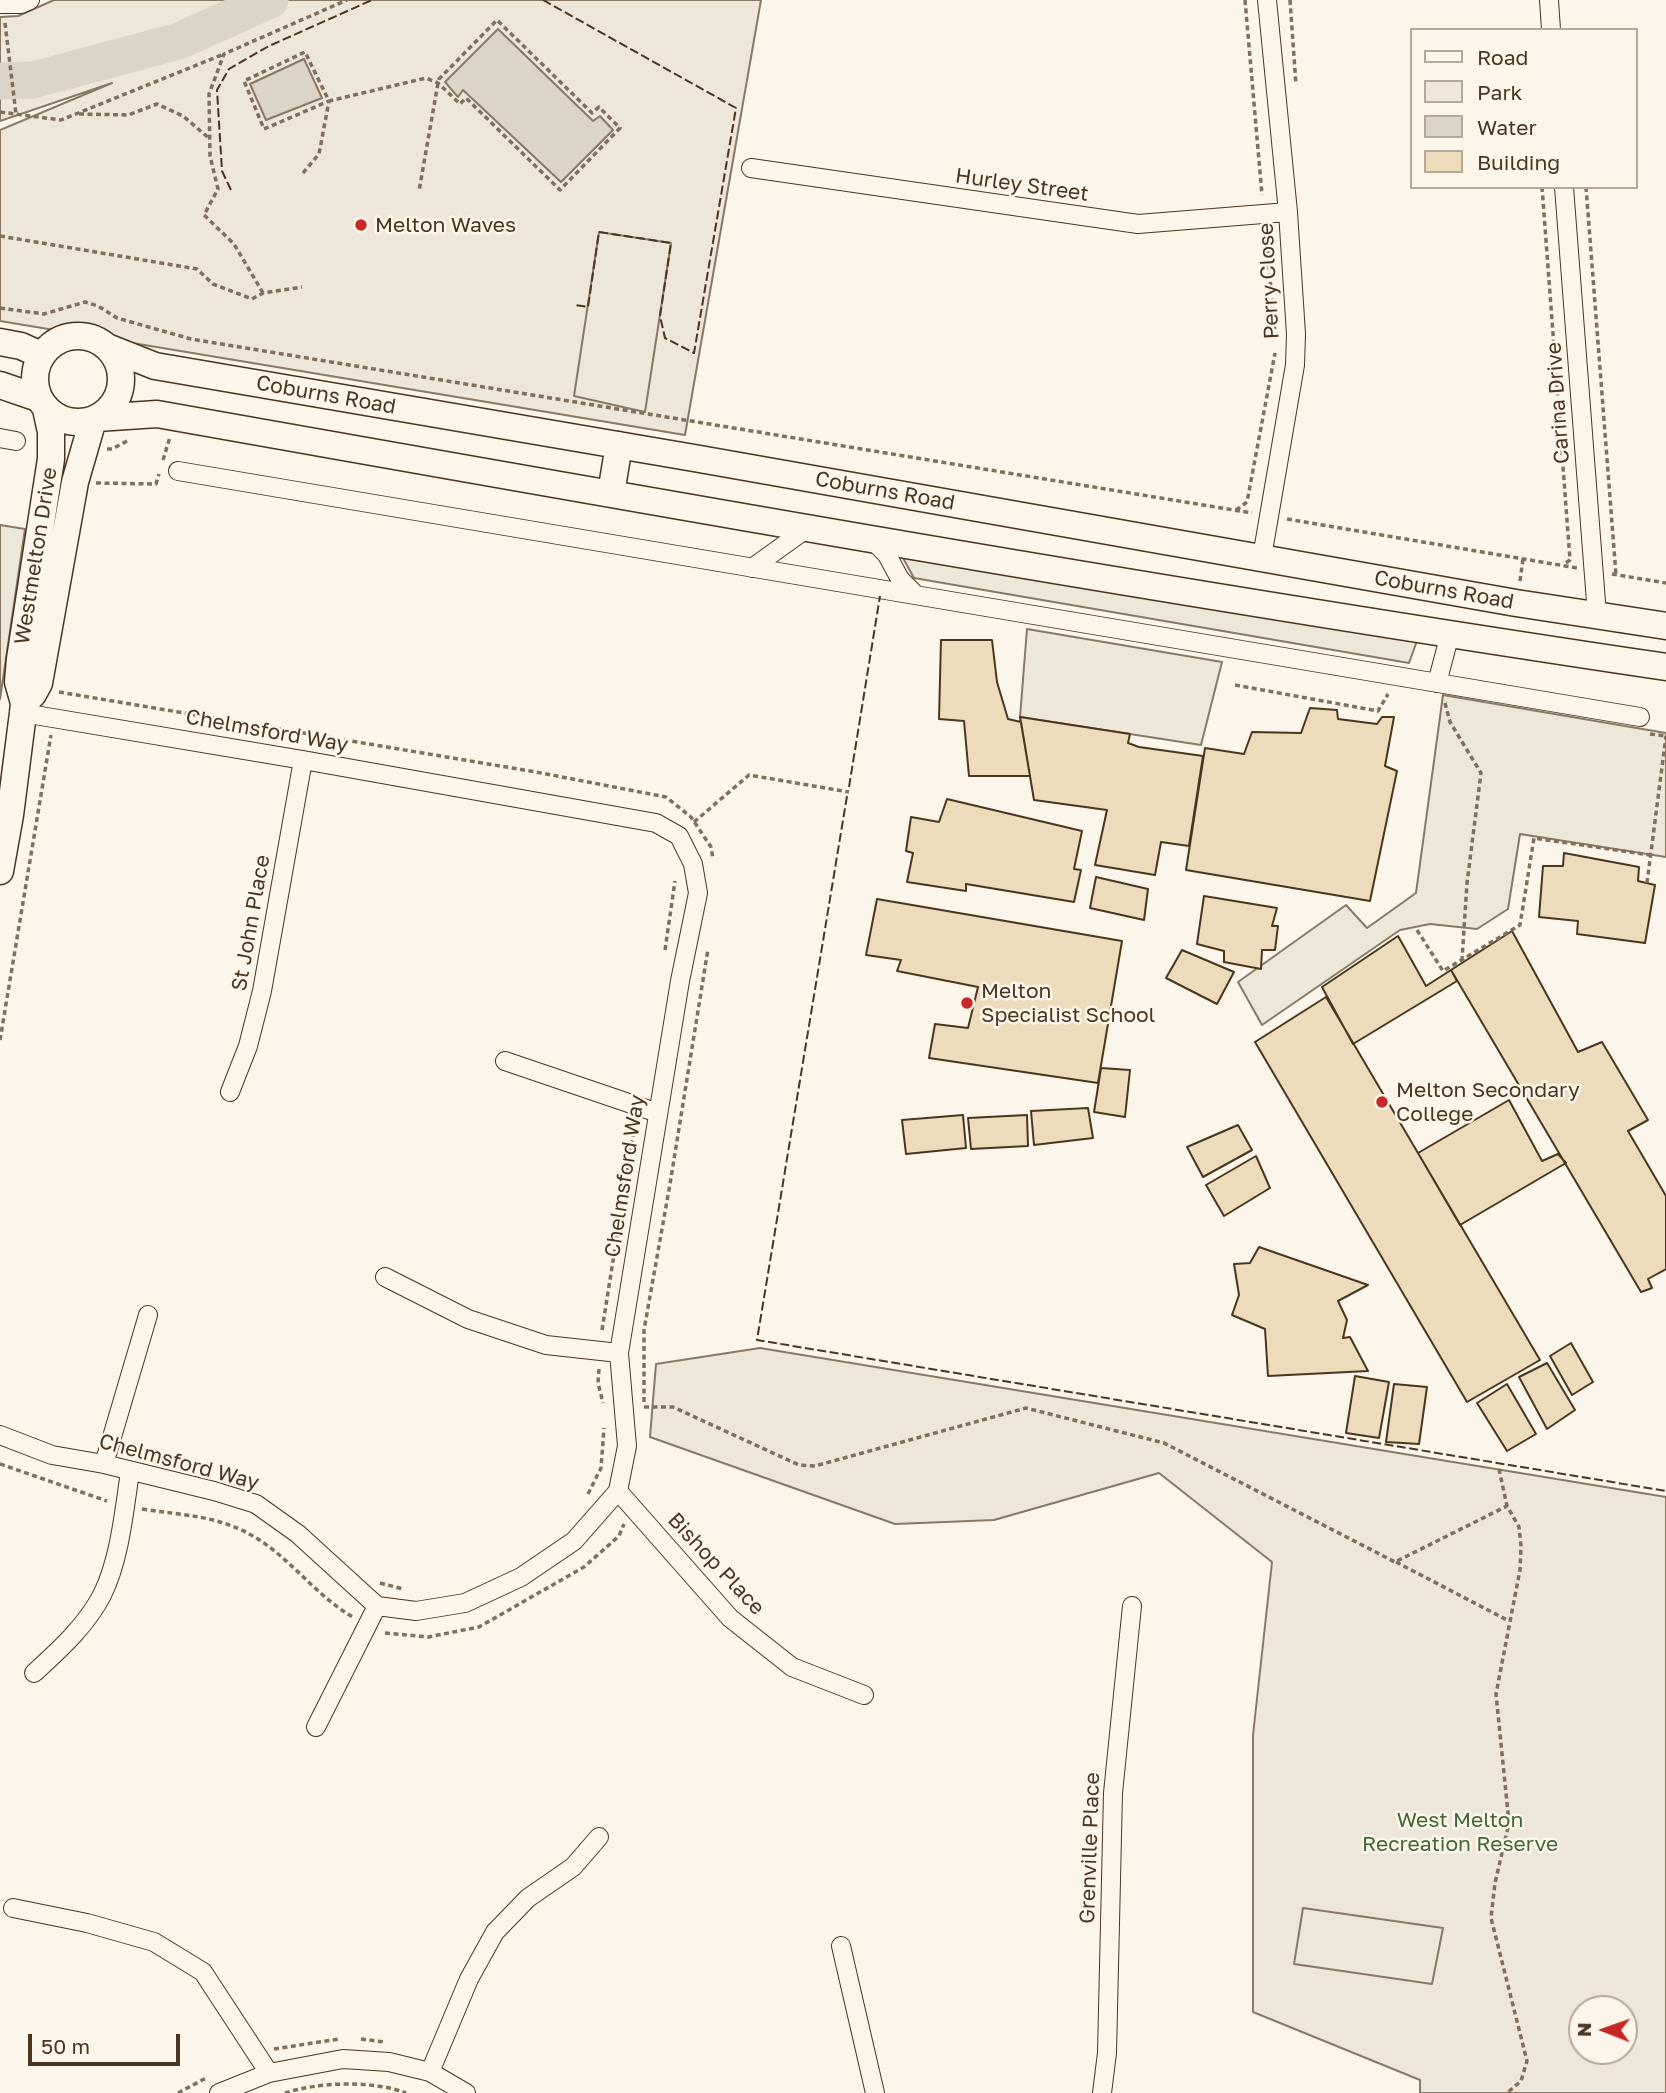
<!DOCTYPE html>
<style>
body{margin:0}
#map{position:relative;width:1666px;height:2093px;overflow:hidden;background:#fbf6e9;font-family:"Golos Text",sans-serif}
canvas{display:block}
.legend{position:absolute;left:1410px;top:28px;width:228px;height:161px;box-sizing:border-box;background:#fbf6e9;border:2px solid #b4a999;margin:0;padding:9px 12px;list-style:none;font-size:21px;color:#4a3520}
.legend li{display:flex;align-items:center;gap:14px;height:35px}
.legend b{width:35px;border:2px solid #b4a999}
.north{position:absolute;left:1568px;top:1995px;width:70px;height:70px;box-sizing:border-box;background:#fbf6e9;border:2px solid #b4a999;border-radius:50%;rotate:271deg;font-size:19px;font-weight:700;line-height:28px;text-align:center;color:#4a3520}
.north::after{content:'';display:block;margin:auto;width:24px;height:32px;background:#c62828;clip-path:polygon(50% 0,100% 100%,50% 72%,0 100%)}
.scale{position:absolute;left:28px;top:2034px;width:152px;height:32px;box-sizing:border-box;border:4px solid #4a3520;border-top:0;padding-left:9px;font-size:21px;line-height:24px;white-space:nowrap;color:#4a3520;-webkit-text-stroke:5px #fbf6e9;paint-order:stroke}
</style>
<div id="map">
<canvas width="1666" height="2093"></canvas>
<ul class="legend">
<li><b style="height:9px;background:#fbf6e9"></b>Road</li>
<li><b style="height:19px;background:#ede6d9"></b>Park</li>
<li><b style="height:19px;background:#dcd4c6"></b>Water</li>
<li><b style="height:19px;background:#ecdcbc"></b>Building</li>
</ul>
<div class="north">N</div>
<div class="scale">50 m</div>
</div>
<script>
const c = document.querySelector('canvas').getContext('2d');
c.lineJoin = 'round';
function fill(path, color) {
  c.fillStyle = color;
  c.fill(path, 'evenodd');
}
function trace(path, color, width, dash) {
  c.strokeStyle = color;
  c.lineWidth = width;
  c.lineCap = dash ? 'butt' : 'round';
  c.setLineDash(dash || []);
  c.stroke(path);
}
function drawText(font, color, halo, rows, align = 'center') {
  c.font = font + ' "Golos Text",sans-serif';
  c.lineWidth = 5;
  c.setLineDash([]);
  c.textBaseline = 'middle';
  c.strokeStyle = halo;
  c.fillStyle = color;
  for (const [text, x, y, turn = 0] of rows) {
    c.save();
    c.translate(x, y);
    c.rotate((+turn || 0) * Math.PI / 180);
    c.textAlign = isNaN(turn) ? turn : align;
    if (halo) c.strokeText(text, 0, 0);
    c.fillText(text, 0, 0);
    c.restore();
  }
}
const green = new Path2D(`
 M54 0H761L685 435 0 321V130L112 83 0 121V17L18 16Z
 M760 1348 1666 1497V2093H1420V2080L1253 2012V1735L1272 1562 1159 1473 994 1520 895 1524 650 1437 656 1364ZM1582 2009H1624V2051H1582Z`);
fill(green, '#ede6d9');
trace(green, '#887966', 2);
const parking = new Path2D(`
 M599 232 671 243 645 412 574 396Z
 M0 525 25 529 0 699Z
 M898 549 1418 638 1409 663 914 578Z
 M1027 629 1222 662 1201 745 1020 717Z
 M1443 695 1666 733V857L1520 834 1508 909 1477 929 1430 924 1400 930 1262 1025 1238 982 1346 905 1367 928 1416 893Z
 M1303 1908 1443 1928 1432 1984 1294 1964Z`);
fill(parking, '#ede7d9');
trace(parking, '#887966', 2);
const water = new Path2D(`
 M498 29 593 121 600 116 613 130 561 182 463 90 458 97 445 82Z
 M304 59 322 98 266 120 250 84Z`);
fill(water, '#dcd4c6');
trace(water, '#887966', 2);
trace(new Path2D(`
 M0 81 33 80 179 41 270 0`), '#dcd4c6', 37);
const building = new Path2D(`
 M941 640H992L997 682 1008 719 1021 722 1030 776H969L964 721 939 719Z
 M1310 708 1337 710 1338 719 1377 724 1382 717H1394L1385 766 1397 771 1370 901 1186 870 1205 748 1244 754 1252 732 1301 733Z
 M1020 717 1130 734 1128 743 1139 747 1203 756 1189 846 1161 842 1155 875 1095 865 1107 810 1034 800Z
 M947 799 1082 831 1074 869 1081 870 1074 902 966 884V891L907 882 913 853 906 851 911 817 939 822Z
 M1564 853 1639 867 1638 881 1655 885 1645 943 1577 934 1578 921 1539 917 1543 866H1563Z
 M1096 877 1148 889 1144 920 1090 908Z
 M1204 896 1277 908 1272 926H1278L1275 950H1262L1261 969 1224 962V951L1197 944Z
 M877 899 1122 941 1098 1083 929 1058 935 1024 968 1028 978 987 897 971 901 960 866 955Z
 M1512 931 1578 1052 1602 1042 1648 1120 1628 1131 1666 1196V1269L1648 1279 1652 1288 1641 1292 1451 970Z
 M1398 936 1426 986 1451 970 1457 981 1353 1044 1322 987Z
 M1182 950 1234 972 1217 1004 1166 978Z
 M1326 997 1540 1360 1467 1402 1255 1042Z
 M1101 1068 1130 1070 1125 1117 1094 1112Z
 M1509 1100 1542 1161 1558 1154 1566 1163 1460 1225 1418 1153Z
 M1088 1108 1093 1138 1034 1145 1031 1111Z
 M963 1115 966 1148 906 1154 902 1120Z
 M1027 1115 1028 1146 971 1149 968 1118Z
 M1238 1125 1252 1150 1203 1177 1187 1147Z
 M1256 1156 1270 1188 1224 1216 1206 1185Z
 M1259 1247 1368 1285 1338 1301 1347 1320 1343 1338 1350 1337 1368 1371 1268 1376 1265 1329 1232 1315 1239 1295 1234 1264 1250 1263Z
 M1571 1343 1593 1382 1572 1395 1550 1356Z
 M1547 1363 1575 1410 1547 1429 1519 1377Z
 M1355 1376 1389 1382 1379 1438 1346 1433Z
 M1394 1384 1427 1387 1419 1444 1386 1442Z
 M1507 1384 1536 1434 1507 1451 1477 1403Z`);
fill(building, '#ecdcbc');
trace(building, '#4a3520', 2);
const street = new Path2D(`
 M1549 0 1551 30
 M0 4H21L30 0
 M751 168 1138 224 1288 212
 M1564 187 1597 615
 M0 438 16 441
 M178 471 1640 717
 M871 538 887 555 900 579 916 595
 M1262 557 1295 365 1296 334 1288 212 1267 0
 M752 568 809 527
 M1437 683 1450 634
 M505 1061 658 1113
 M230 1092 248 1046 262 991 303 760
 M385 1277 468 1319 546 1345 619 1353
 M0 1435 52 1455 104 1464 214 1491 256 1504 298 1534 377 1606 416 1611 465 1603 521 1577 574 1541 618 1491 627 1446 619 1353 680 981 698 893 693 864 679 836 656 823 303 760 23 713
 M104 1464 148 1315
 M618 1491 730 1618 792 1667 864 1695
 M34 1673C59 1650 86 1626 102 1595 120 1559 124 1511 130 1472
 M316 1727 377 1606
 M13 1908 87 1923 154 1942 203 1972 269 2073
 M841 1946 875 2093
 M430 2072 469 1979 495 1932 528 1898 573 1867 599 1837
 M219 2093 269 2073 343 2059 389 2062 430 2072 466 2093
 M1102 2093 1107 2053 1113 1793 1132 1606`);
const secondary = new Path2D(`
 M35 379a43 43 0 1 1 86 0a43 43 0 1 1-86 0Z
 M0 342 21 346 41 355
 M107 347 155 366 694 458 1516 603 1666 626
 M0 385 38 398
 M97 418 157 414C659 503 1161 592 1666 667
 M611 493 619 445
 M24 703 33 694 39 683 75 482 93 420
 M0 871 10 815 23 713 24 703 18 682 20 659 51 459V432L46 409`);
trace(street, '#4a3520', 20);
trace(secondary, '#4a3520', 29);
trace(new Path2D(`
 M1245 0 1262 195
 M1290 0 1296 85
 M5 23 16 114
 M0 112 61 120 224 54
 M79 114 128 115 157 104 183 116 210 139
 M303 173 319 154 329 101 264 129 244 81 305 52 329 101 426 78 438 83 460 104 466 98 560 190 620 128 599 107 592 113 497 20 439 79 438 83 419 191
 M1542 187 1570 560 1564 564
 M1586 187 1616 575
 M1266 231 1275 335
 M0 236 197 269 213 284 252 299 263 293 302 287
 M263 293 234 244 204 215 218 189 210 156 209 94 224 54 347 0
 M0 308 44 314 85 302 98 306 117 318 191 339 1252 513
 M107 449H112L129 440
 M163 460 170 437
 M96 483 156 484 159 474
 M1236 510 1247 502 1275 353
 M1287 519 1577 568
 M1612 574 1666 583
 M1520 581 1523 559
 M1235 685 1378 711 1388 694
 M59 692 536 772 666 797 691 817 711 847 713 859
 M1445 703 1450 722 1481 773 1467 883 1462 960
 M1650 734 1666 736
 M694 822 749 775 849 792
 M1647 883 1666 736
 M1417 930 1443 971 1520 925 1534 838 1650 855
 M665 950 675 881
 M0 1040 51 735
 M602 1330 635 1123
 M599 1369 598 1383 603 1403
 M644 1402V1330L670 1184 708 949
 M644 1407H673L799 1465 815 1466 1026 1408 1164 1443 1395 1562 1507 1506
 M0 1464 107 1501
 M1499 1469 1507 1506 1519 1527 1521 1546 1520 1570 1496 1694 1509 1823 1495 1883 1491 1918 1527 2061 1521 2081 1507 2093
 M588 1494 601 1468 604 1428
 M142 1509C186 1516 222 1515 261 1541 294 1563 319 1598 353 1617
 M1396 1562 1509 1621
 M380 1583 403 1589
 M385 1633 428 1637 479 1627 584 1567 619 1536 624 1524
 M361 2039 384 2042
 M274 2049 339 2039
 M178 2093 206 2078
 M285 2093C319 2082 373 2080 406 2093`), '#7f6f5c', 3.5, [5, 3.5]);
trace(street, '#fbf6e9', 18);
trace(secondary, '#fbf6e9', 26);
trace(new Path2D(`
 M543 0 736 108 694 353 665 338 660 316 671 243 599 232 588 307 575 305
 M231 190 222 171 217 90 229 69 269 46 372 0
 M849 787 880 596
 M847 796 757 1340 1666 1491`), '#4a3520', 2, [9, 3.5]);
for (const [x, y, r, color] of [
 [361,225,7,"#c62828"],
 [967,1003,7,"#c62828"],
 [1382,1102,7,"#c62828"]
]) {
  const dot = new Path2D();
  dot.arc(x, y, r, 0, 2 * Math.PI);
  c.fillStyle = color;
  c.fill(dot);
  trace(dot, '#fbf6e9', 2.5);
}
drawText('21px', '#4a3520', '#fbf6e9', [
 ["Hurley Street",1022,185,8],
 ["Perry Close",1269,281,-93],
 ["Coburns Road",326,395,10],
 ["Carina Drive",1558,403,-94],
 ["Coburns Road",885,491,10],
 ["Westmelton Drive",36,556,-81],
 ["Coburns Road",1444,590,10],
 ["Chelmsford Way",267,731,10],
 ["St John Place",251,923,-80],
 ["Chelmsford Way",625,1176,-81],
 ["Chelmsford Way",179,1462,15],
 ["Bishop Place",716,1564,47],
 ["Grenville Place",1090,1848,-88]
]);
drawText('21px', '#4a3520', '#fbf6e9', [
 ["Melton Waves",375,225],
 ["Melton",981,991],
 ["Specialist School",981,1015],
 ["Melton Secondary",1396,1090],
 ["College",1396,1114]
], 'left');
drawText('21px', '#436837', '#fbf6e9', [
 ["West Melton",1460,1820],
 ["Recreation Reserve",1460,1844]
]);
</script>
